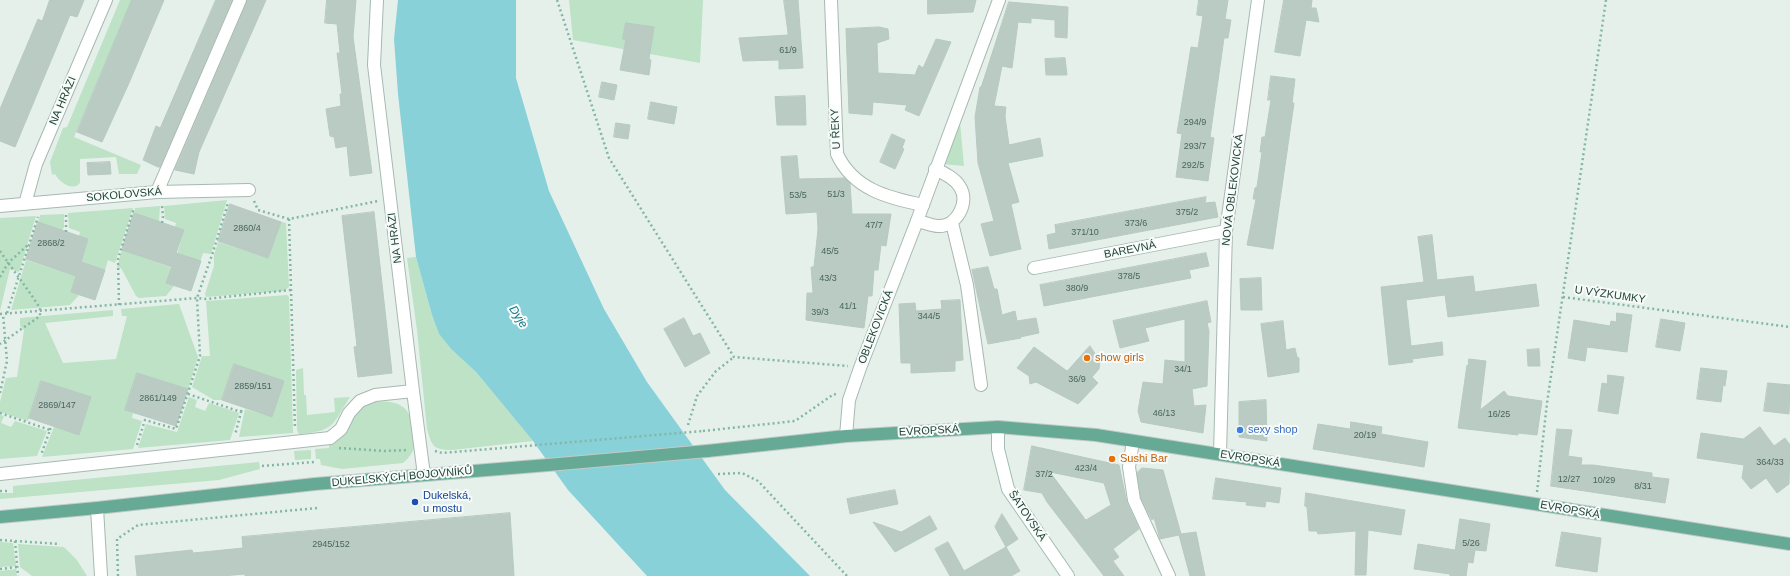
<!DOCTYPE html>
<meta charset="utf-8">
<style>
body{margin:0}
canvas{display:block;background:#e5f0ea}
</style>
<canvas width="1790" height="576"></canvas>
<script>
const c = document.querySelector('canvas').getContext('2d');
c.lineJoin = 'round';
function fill(path, color) {
  c.fillStyle = color;
  c.fill(path, 'evenodd');
}
function trace(path, color, width, dash) {
  c.strokeStyle = color;
  c.lineWidth = width;
  c.lineCap = dash ? 'butt' : 'round';
  c.setLineDash(dash || []);
  c.stroke(path);
}
function drawText(font, color, halo, rows, align = 'center') {
  c.font = font + ' Helvetica,sans-serif';
  c.lineWidth = 4;
  c.setLineDash([]);
  c.textBaseline = 'middle';
  c.strokeStyle = halo;
  c.fillStyle = color;
  for (const [text, x, y, turn = 0] of rows) {
    c.save();
    c.translate(x, y);
    c.rotate((+turn || 0) * Math.PI / 180);
    c.textAlign = isNaN(turn) ? turn : align;
    if (halo) c.strokeText(text, 0, 0);
    c.fillText(text, 0, 0);
    c.restore();
  }
}
fill(new Path2D(`
 M120 0H133L74 137 141 165 137 174H119L116 157 80 159V183C73 192 59 182 55 174L52 175 50 162 63 128 67 127Z
 M569 0H703L700 63 573 40Z
 M960 122 964 166 942 164Z
 M227 200 211 254 203 253 200 262 177 254 184 230 175 227 176 223 165 219 164 206Z
 M160 206 159 222 134 214 135 208Z
 M133 208 115 263 108 260 105 270 81 262 88 239 79 236 80 232 69 228 68 213Z
 M64 214V227L62 231 38 223 40 215Z
 M36 216 19 272 10 269 0 311V218Z
 M274 220 286 223 289 287 284 291 206 297 205 294 214 266V255L218 242 268 258 280 222Z
 M122 250 172 268 166 283 174 286 166 296 139 298 136 296 121 268 117 267Z
 M416 257 432 315 439 334 451 349 476 372 533 441 452 450C433 450 432 446 427 429L417 330 407 258Z
 M26 260 76 276 71 292 79 295 70 305 11 310Z
 M287 295 289 297 293 433 239 437 245 409 272 417 283 381 233 365 222 400H214L192 387 202 356H210L206 301Z
 M179 304 198 357 188 389 137 373 125 410 133 413 132 418 142 421 133 449 42 457 54 427 79 434 91 398 41 381 28 421 0 412V402L6 378 17 377 24 330 20 326V318L113 310V316L45 323 63 363 116 359 127 316H122L121 309Z
 M303 368 304 395H306L307 415 335 412 334 398 350 397C332 425 335 431 299 434L297 430 296 370Z
 M189 397 197 400 195 407 205 411 209 403 239 413 230 440 138 448 146 424 177 432Z
 M369 401C381 402 394 400 403 407 413 414 416 437 414 448 412 454 408 459 403 463L342 469 321 465 320 459H316L315 449 329 448V444L342 435 350 425 358 409Z
 M0 415 4 416 1 423 11 427 15 421 47 431 37 456 0 459Z
 M311 450V459L295 460 294 451Z
 M259 462 260 469 219 480 0 499V493H13V486Z
 M0 542 13 543 16 566 0 567Z
 M18 544 64 547 77 560 87 576H32L20 567Z
 M16 569 17 576H0V571Z`), '#bde2c5');
fill(new Path2D(`
 M398 0H516V78L549 191 604 309 647 382 725 490 810 576H647L568 490 533 441 476 372 451 349 439 334 432 315 416 257 398 94 394 39Z`), '#89d1d9');
const building = new Path2D(`
 M50 0H84L77 17 70 15 15 147 0 141V109L38 19 42 21Z
 M132 0H164L129 83 102 142 77 132Z
 M216 0H232L160 167H158L143 160 156 126 160 128Z
 M247 0H266L199 152 194 174 175 170Z
 M327 0H356L353 37 372 173 350 176 347 146 336 148 334 137 330 136 326 109 341 106 340 94H342L337 53H340L337 24 325 23Z
 M784 0H798L803 68 779 69V60L743 61 739 38 788 35Z
 M928 0H976L973 12 928 14Z
 M1199 0H1228L1225 19 1231 20 1228 38H1224L1210 137 1214 138 1208 181 1176 177 1182 134 1177 133 1191 47 1198 48 1203 16 1197 15Z
 M1284 0H1312L1311 8H1316L1319 22 1306 20 1300 56 1275 52Z
 M1009 2 1068 7 1067 38 1055 37V20L1031 18V23L1018 22 1012 68 1002 66 994 106 1006 107 1005 116 1009 145 1040 138 1043 156 1008 163 1019 202 1011 204 1021 249 990 256 981 224 994 221 978 163 975 117 980 87H981Z
 M626 23 654 27 649 59 651 60 649 75 620 70 626 39H623Z
 M879 27 888 29 889 39 877 43 878 73 915 75 919 65 923 68 936 39 951 42 919 116 905 110 907 105 873 102 872 115 849 113 846 29Z
 M1065 58 1067 75H1046L1045 59Z
 M1271 76 1295 79 1292 103H1294L1273 249 1247 245 1256 199H1253L1255 188 1257 187 1262 152H1260L1262 137H1265L1271 100H1268Z
 M602 82 617 85 614 100 599 97Z
 M805 96 806 125H777L775 97Z
 M651 102 677 107 674 124 648 119Z
 M616 123 630 125 628 139 614 137Z
 M892 134 905 140 902 148 904 149 895 169 880 162Z
 M797 156 799 179 845 178 850 183 852 214H891L886 246 881 245 878 270H874L872 296H868L864 328 806 320 807 293H813L811 267H814L818 229 817 212 786 214 781 157Z
 M110 162 111 174 88 175 87 163Z
 M1206 197 1205 203 1215 202 1218 217 1049 249 1047 235 1056 233 1055 225Z
 M230 204 281 222 268 258 218 241Z
 M374 212 392 373 358 377 354 347 357 346 342 216Z
 M134 213 184 230 176 253 201 261 191 291 166 283 172 267 122 250Z
 M38 222 88 239 81 262 105 270 95 300 71 292 76 276 26 259Z
 M1432 235 1437 280 1473 276 1475 292 1536 284 1539 306 1448 317 1445 295 1406 300 1411 346 1442 342 1443 355 1412 359 1413 362 1389 365 1381 287 1424 282 1418 237Z
 M1206 253 1209 266 1189 270 1191 278 1044 306 1040 285Z
 M988 267 994 289H997L1002 315 1015 311 1017 321 1036 318 1039 333 1020 337 1021 338 988 344 972 270Z
 M1261 278 1262 310H1241L1240 279Z
 M960 300 963 360 955 361V371L911 373V363H901L899 304 915 303 916 311 942 309 941 301Z
 M1207 301 1211 322 1207 323 1209 331 1207 386 1192 389 1194 406 1206 405 1203 433 1141 422 1138 411 1143 382 1163 384 1165 360 1185 362V319L1145 328 1149 341 1120 348 1113 321Z
 M1617 313 1632 315 1627 352 1587 347 1585 361 1568 358 1574 320 1610 326 1611 321 1616 322Z
 M684 318 693 336 700 333 710 353 685 367 664 329Z
 M1661 319 1685 323 1680 351 1656 347Z
 M1283 321 1286 350 1295 348 1297 357 1299 358V372L1268 377 1261 324Z
 M1090 346 1100 361 1099 369 1092 377 1098 383 1078 404 1036 382 1030 384 1029 376 1017 368 1034 347 1067 371Z
 M1539 349 1540 366H1528L1527 350Z
 M1469 359 1486 361 1480 410 1504 391 1508 396 1542 401 1537 435 1518 433V435L1458 428 1467 365 1468 366Z
 M234 364 284 381 272 417 222 400Z
 M1701 368 1727 371 1725 386 1723 385 1721 402 1697 399Z
 M137 373 188 389 176 426 125 410Z
 M1608 375 1624 377 1618 414 1598 411 1602 383 1607 384Z
 M41 381 91 397 79 435 29 418Z
 M1768 383 1790 385 1789 414 1764 411Z
 M1266 400 1267 441 1239 437V402Z
 M1351 422 1382 427 1381 434 1428 442 1424 467 1313 449 1318 424 1350 429Z
 M1760 427 1774 446 1785 438 1790 445 1789 484 1777 493 1766 478 1751 489 1742 478 1744 465 1697 458 1701 433 1743 439Z
 M1557 429 1572 430 1568 456 1582 458 1581 465H1593L1652 473V477L1669 479 1665 503 1551 486Z
 M1032 446 1119 465 1127 503 1139 529 1113 549 1119 557 1113 561 1124 576H1104L1047 502 1042 493 1024 490ZM1050 472 1104 483 1111 505 1086 520Z
 M1142 468 1163 470 1181 534 1196 532 1205 576H1190L1179 535 1160 539 1154 518 1152 520 1141 498 1137 473Z
 M1216 478 1281 488 1279 503 1266 501 1265 507 1246 505 1247 502 1213 499Z
 M895 490 898 504 850 514 847 499Z
 M1306 493 1405 510 1401 535 1368 530 1366 575H1355L1356 531 1318 534 1317 531H1309L1307 507 1305 506Z
 M510 513 514 576H245V574L222 576H137L135 556 192 550 193 553 243 548 242 537Z
 M1002 514 1018 539 1006 547 995 527Z
 M930 516 937 529 895 552 873 522 901 532Z
 M1460 519 1490 524 1486 551 1475 550 1473 563 1468 562 1466 576H1450V574L1414 569 1418 544 1455 550Z
 M1562 532 1601 538 1597 572 1556 566Z
 M948 542 964 571 1006 547 1020 571 1011 576H950L935 549Z`);
fill(building, '#bacbc3');
trace(building, '#b7cac1', 1);
const minor = new Path2D(`
 M377 0 374 65 413 391 424 475
 M831 0 837 154C853 189 888 198 923 205
 M157 192 240 0
 M25 204 36 164 106 0
 M0 206 157 192 249 190
 M917 221C924 222 932 226 938 226 956 227 970 203 960 187 955 178 944 173 935 169
 M952 223 967 285 981 385
 M1034 268 1226 231
 M1133 441 1129 467 1134 500 1169 576
 M1220 454 1226 231 1258 0
 M0 474 330 438 341 429 349 413 360 401 375 395 413 391
 M97 508 101 576`);
const tertiary = new Path2D(`
 M846 436 849 400 860 368 917 221 999 0`);
const secondary = new Path2D(`
 M998 427V449L1008 489 1068 576`);
const primary = new Path2D(`
 M707 451 846 436 998 427 1096 435 1790 544
 M0 517 97 508 315 484 548 465`);
trace(minor, '#a7b9b1', 14);
trace(tertiary, '#a7b9b1', 14);
trace(secondary, '#a2bdb2', 14);
trace(primary, '#c1cbc8', 14);
trace(new Path2D(`
 M557 0 609 158 734 357 848 366
 M254 201 258 210 289 219 378 201
 M289 219 295 429
 M162 223 163 217 162 206
 M66 232V213
 M0 251C13 270 27 288 40 308V316L0 344
 M0 277 8 263 29 244
 M1563 297 1790 327
 M119 305 118 259 134 208
 M7 313 38 217
 M0 314 197 298 206 299 291 290
 M0 393 7 361 3 314
 M188 394 241 412 235 435
 M241 412 242 407
 M0 413 50 430 41 455
 M688 425 697 396 716 371 734 357
 M50 430 51 425
 M703 431 795 421 834 394 837 395
 M137 445 145 420 176 429 200 356 197 298 213 252 228 203
 M339 448 385 451 408 450
 M435 451 442 453 490 449
 M262 466 314 462
 M718 474 742 473 758 481 847 576
 M0 491H10
 M1537 492 1547 403 1606 0
 M0 540 60 544
 M15 541 18 576
 M0 569 17 567
 M118 576 117 539 138 525 317 508`), '#83b6a3', 2.5, [2, 3]);
trace(minor, '#fff', 12);
trace(tertiary, '#fff', 12);
trace(secondary, '#fff', 12);
trace(primary, '#66a994', 12);
const primaryBridge = new Path2D(`
 M548 465 707 451`);
trace(primaryBridge, '#c1cbc8', 14, []);
trace(new Path2D(`
 M490 449 703 431`), '#83b6a3', 2.5, [2, 3]);
trace(primaryBridge, '#66a994', 12);
for (const [x, y, r, color] of [
 [1087,358,4,"#e8710a"],
 [1240,430,4,"#3f7fe0"],
 [1112,459,4,"#e8710a"],
 [415,502,4,"#1a4fb4"]
]) {
  const dot = new Path2D();
  dot.arc(x, y, r, 0, 2 * Math.PI);
  c.fillStyle = color;
  c.fill(dot);
  trace(dot, '#f7fbf9', 1.5);
}
drawText('9px', '#48665c', null, [
 ["61/9",788,51],
 ["294/9",1195,123],
 ["293/7",1195,147],
 ["292/5",1193,166],
 ["51/3",836,195],
 ["53/5",798,196],
 ["375/2",1187,213],
 ["373/6",1136,224],
 ["47/7",874,226],
 ["2860/4",247,229],
 ["371/10",1085,233],
 ["2868/2",51,244],
 ["45/5",830,252],
 ["378/5",1129,277],
 ["43/3",828,279],
 ["380/9",1077,289],
 ["41/1",848,307],
 ["39/3",820,313],
 ["344/5",929,317],
 ["34/1",1183,370],
 ["36/9",1077,380],
 ["2859/151",253,387],
 ["2861/149",158,399],
 ["2869/147",57,406],
 ["46/13",1164,414],
 ["16/25",1499,415],
 ["20/19",1365,436],
 ["364/33",1770,463],
 ["423/4",1086,469],
 ["37/2",1044,475],
 ["12/27",1569,480],
 ["10/29",1604,481],
 ["8/31",1643,487],
 ["5/26",1471,544],
 ["2945/152",331,545]
]);
drawText('11px', '#224439', '#f7fbf9', [
 ["NA HRÁZI",63,101,-67],
 ["U ŘEKY",836,129,-93],
 ["NOVÁ OBLEKOVICKÁ",1233,190,-83],
 ["SOKOLOVSKÁ",124,195,-5],
 ["NA HRÁZI",395,238,-97],
 ["BAREVNÁ",1130,250,-11],
 ["U VÝZKUMKY",1610,295,8],
 ["OBLEKOVICKÁ",876,327,-69],
 ["EVROPSKÁ",929,431,-3],
 ["EVROPSKÁ",1250,459,9],
 ["DUKELSKÝCH BOJOVNÍKŮ",402,477,-5],
 ["EVROPSKÁ",1570,510,10],
 ["ŠATOVSKÁ",1027,516,56]
]);
drawText('11px', '#c56008', '#f7fbf9', [
 ["show girls",1095,358],
 ["Sushi Bar",1120,459]
], 'left');
drawText('11px', '#366cbe', '#f7fbf9', [
 ["sexy shop",1248,430]
], 'left');
drawText('11px', '#164399', '#f7fbf9', [
 ["Dukelská,",423,496],
 ["u mostu",423,509]
], 'left');
drawText('italic 12px', '#157a87', '#f7fbf9', [
 ["Dyje",518,317,57]
]);
</script>
